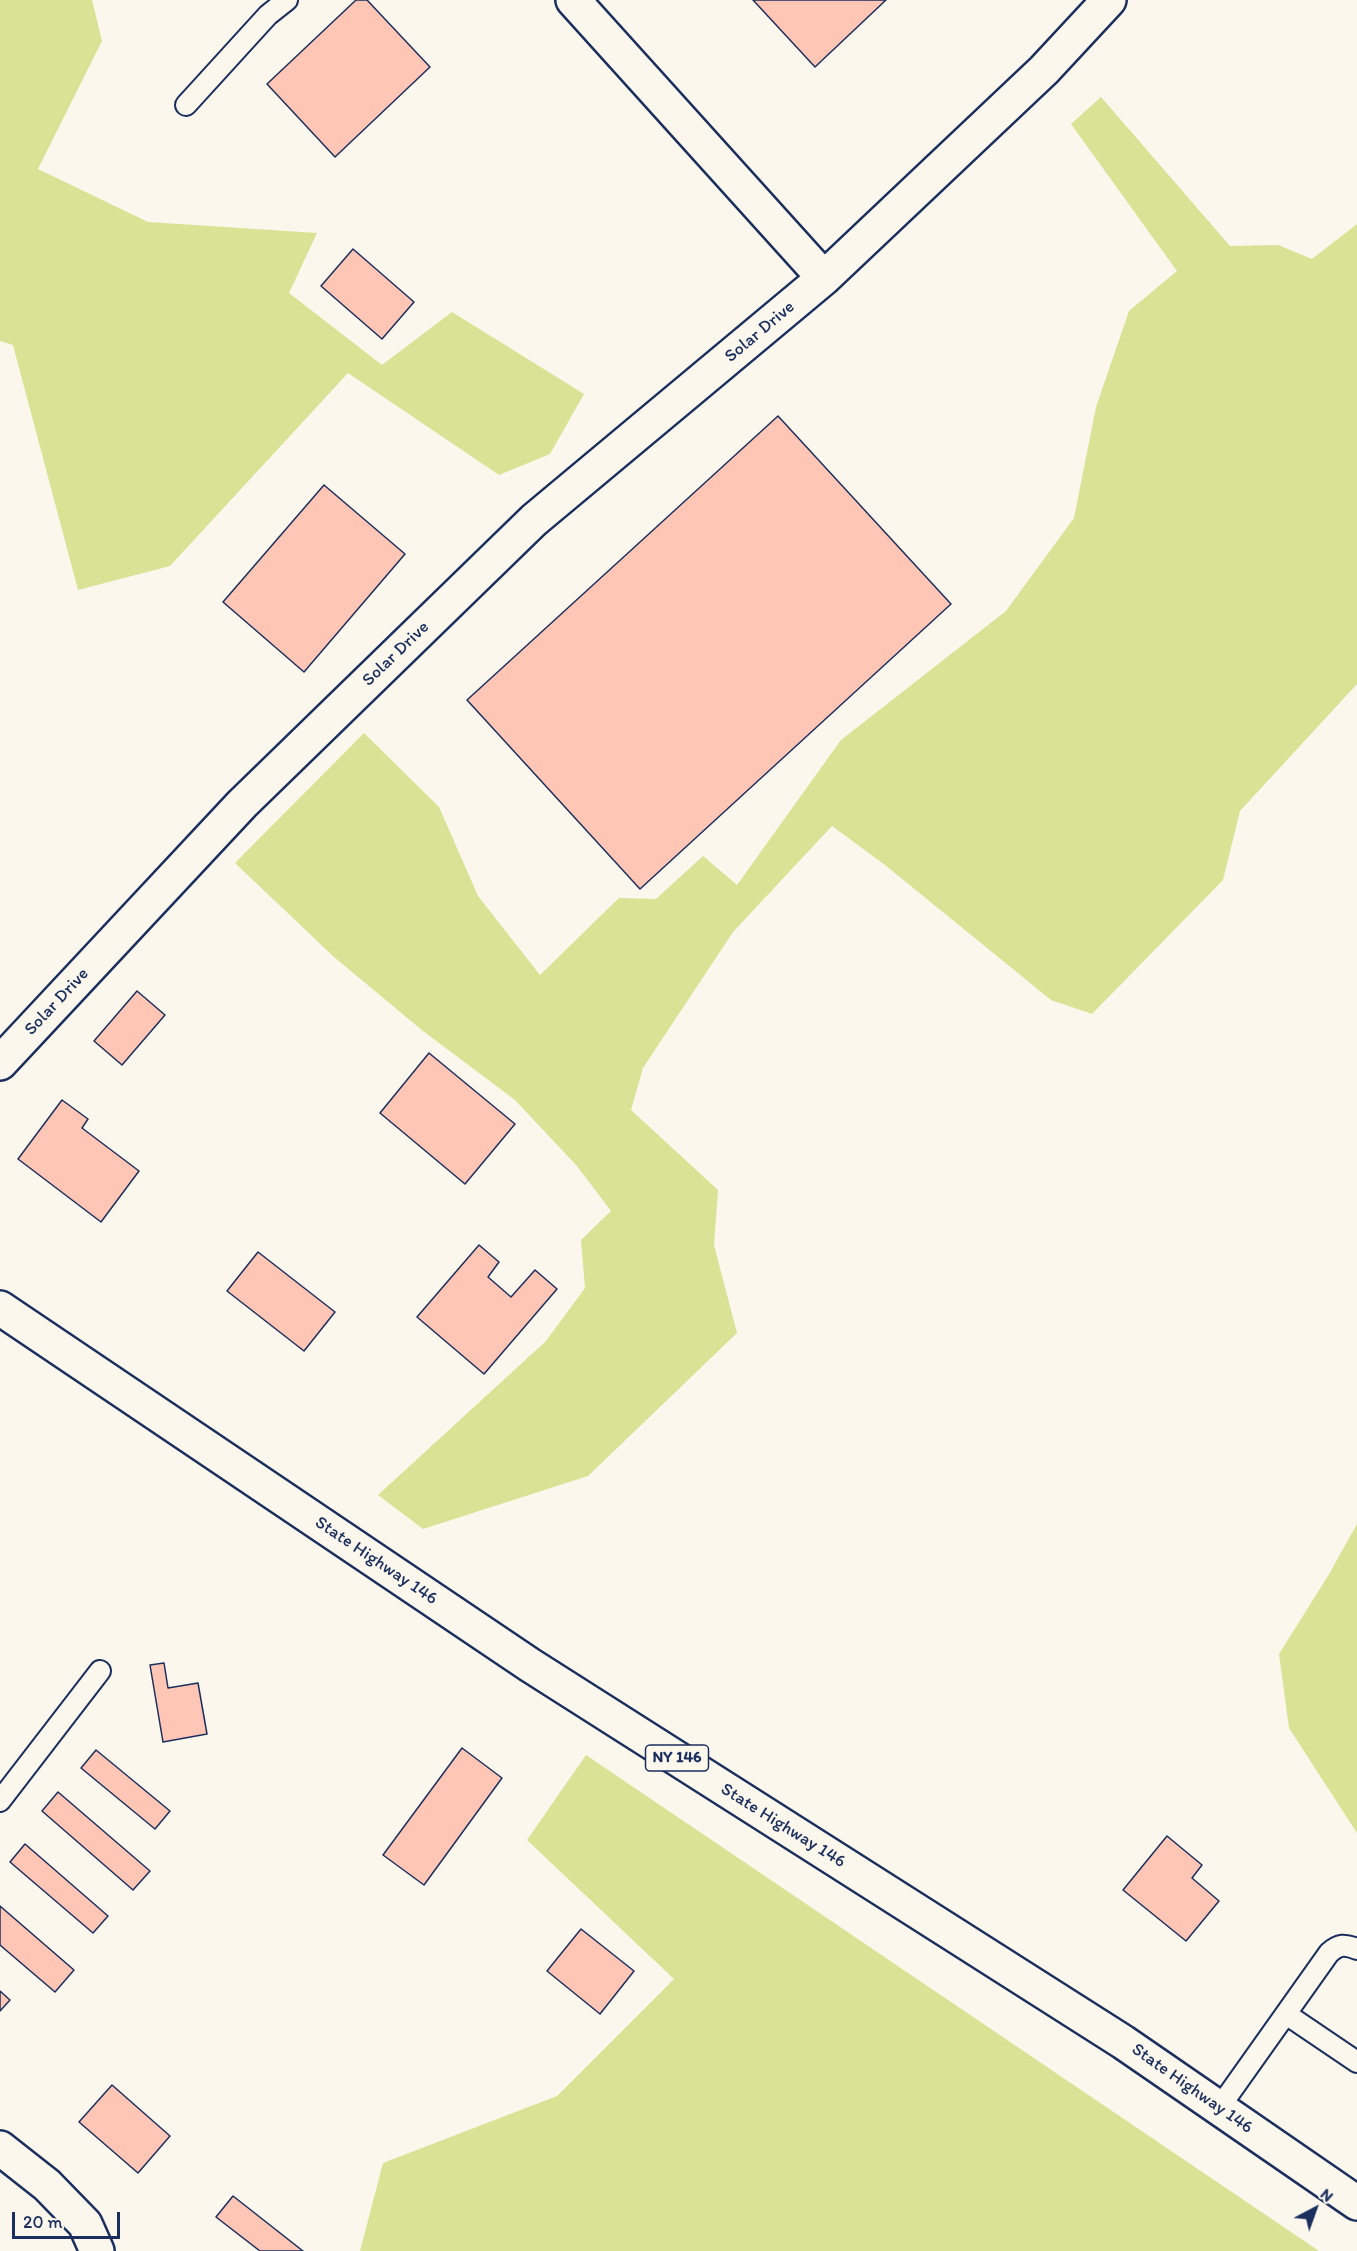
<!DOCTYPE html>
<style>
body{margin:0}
#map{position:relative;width:1357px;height:2251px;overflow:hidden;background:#fbf7ec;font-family:Itim,sans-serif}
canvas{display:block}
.north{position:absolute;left:1285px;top:2179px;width:60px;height:60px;-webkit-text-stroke:4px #fbf7ec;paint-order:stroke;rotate:41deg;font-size:16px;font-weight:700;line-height:24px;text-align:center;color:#1b2f5e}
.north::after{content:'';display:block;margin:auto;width:21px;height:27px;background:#1b2f5e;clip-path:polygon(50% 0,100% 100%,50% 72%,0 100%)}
.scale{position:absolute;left:12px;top:2212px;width:108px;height:27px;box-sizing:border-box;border:3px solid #1b2f5e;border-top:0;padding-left:8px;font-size:18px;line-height:21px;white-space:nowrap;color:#1b2f5e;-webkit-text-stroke:4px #fbf7ec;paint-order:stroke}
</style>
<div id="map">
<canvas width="1357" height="2251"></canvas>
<div class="north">N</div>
<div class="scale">20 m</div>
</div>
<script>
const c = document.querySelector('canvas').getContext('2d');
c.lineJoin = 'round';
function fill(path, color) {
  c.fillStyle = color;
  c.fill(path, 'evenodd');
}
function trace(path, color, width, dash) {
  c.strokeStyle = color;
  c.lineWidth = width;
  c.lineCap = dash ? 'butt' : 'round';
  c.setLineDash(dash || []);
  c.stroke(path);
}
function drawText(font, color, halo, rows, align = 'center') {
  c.font = font + ' Itim,sans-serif';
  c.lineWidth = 4.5;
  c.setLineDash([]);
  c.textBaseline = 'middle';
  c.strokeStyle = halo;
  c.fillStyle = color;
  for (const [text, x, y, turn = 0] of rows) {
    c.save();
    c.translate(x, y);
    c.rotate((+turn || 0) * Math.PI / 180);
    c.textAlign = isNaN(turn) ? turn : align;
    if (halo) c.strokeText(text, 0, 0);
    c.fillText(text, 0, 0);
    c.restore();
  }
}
fill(new Path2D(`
 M0 0H92L102 41 38 169 148 222 317 233 289 293 382 365 452 312 584 394 550 454 499 475 348 373 170 566 78 590 13 345 0 341Z
 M1101 97 1230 246 1278 245 1312 259 1357 224V684L1240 811 1223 880 1092 1014 1051 1000 885 865 832 826 733 932 643 1068 631 1110 718 1190 714 1245 737 1333 588 1476 423 1529 378 1495 546 1341 585 1288 581 1240 611 1211 577 1166 515 1100 423 1031 334 957 235 863 364 733 439 807 478 896 540 975 619 898 656 899 703 856 737 885 841 740 1006 611 1074 518 1096 407 1129 311 1177 271 1071 124Z
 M1357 1524V1833L1289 1728 1279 1654 1328 1576Z
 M586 1755 1319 2251H360L383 2163 557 2096 674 1979 527 1840Z`), '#d8e395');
const building = new Path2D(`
 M356 0H367L430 67 335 157 267 84Z
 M753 0H886L815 67Z
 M353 249 414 302 382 339 321 286Z
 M778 416 951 604 640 889 467 700Z
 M324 485 405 554 304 672 223 602Z
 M137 991 165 1015 122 1065 94 1041Z
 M429 1053 515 1124 465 1184 380 1113Z
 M62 1100 88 1119 82 1128 139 1171 101 1222 18 1159Z
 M479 1245 499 1262 488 1277 511 1297 535 1270 557 1289 484 1374 417 1317Z
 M258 1252 335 1312 304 1351 227 1291Z
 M164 1663 168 1688 198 1683 207 1734 163 1742 150 1665Z
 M462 1748 502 1778 424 1885 383 1855Z
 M96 1750 170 1811 155 1829 81 1768Z
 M58 1792 150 1871 133 1890 42 1811Z
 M1167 1836 1202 1865 1192 1878 1219 1901 1186 1941 1123 1890Z
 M25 1844 108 1916 93 1933 10 1862Z
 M0 1906 74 1970 55 1992 0 1945Z
 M581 1929 634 1971 600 2014 547 1971Z
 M0 1991 10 2000 0 2011Z
 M112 2085 170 2136 138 2173 79 2122Z
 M233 2196 303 2251H260L216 2217Z`);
fill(building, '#ffc5b5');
trace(building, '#1b2f5e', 1.5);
const service = new Path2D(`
 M186 105 268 15 287 0
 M0 1801 100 1671
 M1286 2014 1357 2062
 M1219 2108 1329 1953C1339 1944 1345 1944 1357 1949`);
const minor = new Path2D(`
 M573 0 824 278
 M0 1063 242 804 534 520 824 278 1044 70 1109 0
 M0 2148 47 2185 85 2224 97 2251`);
const primary = new Path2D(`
 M0 1308 530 1665 1123 2042 1357 2203`);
trace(service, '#1b2f5e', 24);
trace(minor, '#1b2f5e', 38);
trace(primary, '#1b2f5e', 38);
trace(service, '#fbf7ec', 20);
trace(minor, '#fbf7ec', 33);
trace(primary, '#fbf7ec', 33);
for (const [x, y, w] of [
 [677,1758,63]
]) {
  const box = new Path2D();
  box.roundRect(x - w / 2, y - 13, w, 26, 4.5);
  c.fillStyle = '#fbf7ec';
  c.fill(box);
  trace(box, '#1b2f5e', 1.5);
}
drawText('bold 16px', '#1b2f5e', null, [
 ["NY 146",677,1758]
]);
drawText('18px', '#1b2f5e', '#fbf7ec', [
 ["Solar Drive",760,332,-40],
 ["Solar Drive",396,654,-44],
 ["Solar Drive",57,1002,-47],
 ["State Highway 146",376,1561,34],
 ["State Highway 146",783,1826,32],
 ["State Highway 146",1192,2089,35]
]);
</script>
